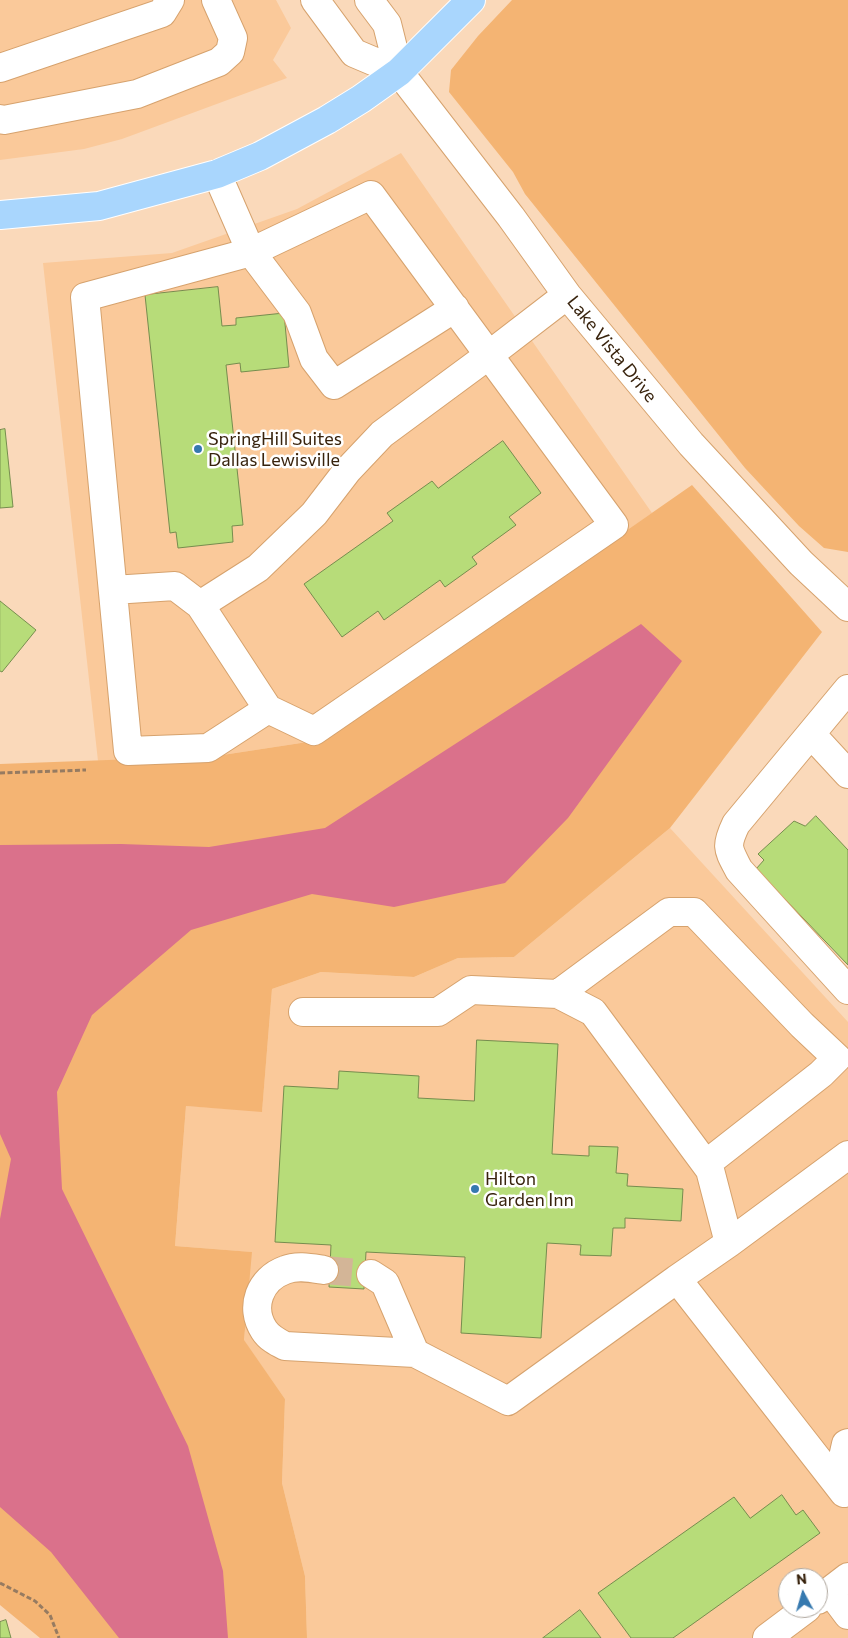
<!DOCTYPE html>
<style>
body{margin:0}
#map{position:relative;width:848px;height:1638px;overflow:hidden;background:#fad9ba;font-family:Commissioner,sans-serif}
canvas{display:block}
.north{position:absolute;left:778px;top:1568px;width:50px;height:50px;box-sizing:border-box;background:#fff;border:1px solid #afa79e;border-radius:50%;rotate:354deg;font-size:14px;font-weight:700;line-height:20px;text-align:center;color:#38230d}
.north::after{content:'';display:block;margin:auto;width:18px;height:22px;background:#3679af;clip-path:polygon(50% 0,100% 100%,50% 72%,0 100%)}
</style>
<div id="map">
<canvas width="848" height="1638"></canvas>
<div class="north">N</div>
</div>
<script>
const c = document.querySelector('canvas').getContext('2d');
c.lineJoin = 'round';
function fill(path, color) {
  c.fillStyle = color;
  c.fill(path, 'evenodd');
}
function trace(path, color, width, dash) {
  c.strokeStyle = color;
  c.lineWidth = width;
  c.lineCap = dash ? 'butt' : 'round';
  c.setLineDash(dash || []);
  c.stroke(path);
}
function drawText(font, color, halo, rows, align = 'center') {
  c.font = font + ' Commissioner,sans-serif';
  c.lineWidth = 5;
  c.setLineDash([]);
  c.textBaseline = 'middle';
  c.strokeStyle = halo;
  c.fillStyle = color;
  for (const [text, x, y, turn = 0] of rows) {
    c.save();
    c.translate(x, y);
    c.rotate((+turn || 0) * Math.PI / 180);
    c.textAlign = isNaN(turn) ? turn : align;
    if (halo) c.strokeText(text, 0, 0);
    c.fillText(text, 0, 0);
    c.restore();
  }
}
fill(new Path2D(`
 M0 0H276L291 28 273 60 287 78 122 139 84 149 0 160Z
 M401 153 652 513 327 739 216 756 98 761 43 263 172 253 297 209Z
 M670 828 848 1022V1638H307L305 1576 282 1483 285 1399 244 1341 251 1252 175 1246 186 1106 262 1111 272 989 321 972 414 977 458 958 514 957ZM788 1578H818V1608H788Z`), '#fac99a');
fill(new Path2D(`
 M512 0H848V552L824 548 799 526 745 468 525 194 513 172 449 92 451 70 478 36Z
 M692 485 822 632 670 828 514 957 458 958 414 977 321 972 272 989 262 1112 186 1106 175 1246 252 1252 244 1340 285 1399 282 1483 305 1576 307 1638H40L0 1605V764L216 756 327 739Z`), '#f4b473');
fill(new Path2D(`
 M641 624 682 661 568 818 505 883 394 907 312 894 191 930 92 1015 57 1092 62 1189 188 1446 223 1571 228 1638H119L51 1552 0 1507V1219L11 1159 0 1134V845L121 844 209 847 325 828Z`), '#da718b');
const building = new Path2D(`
 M218 287 222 326 236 325V318L284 313 289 367 241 372 240 363 226 365 243 525 232 526 233 542 178 548 176 532 170 533 145 295Z
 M5 429 13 507 0 508V430Z
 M503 441 541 493 509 517 516 525 472 557 477 564 445 587 440 580 384 620 378 611 342 637 304 584 393 521 387 513 432 481 438 488Z
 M0 601 36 630 2 672 0 671Z
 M816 816 848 850V965L756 869 764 860 758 854 794 821 805 826Z
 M477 1040 558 1044 552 1154 589 1156V1146L618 1147 616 1173 628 1174 627 1186 683 1189 681 1221 625 1218V1228H613L611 1256 580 1255 581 1245 547 1243 541 1338 461 1333 465 1257 366 1252 364 1289 329 1287 331 1245 275 1242 284 1086 338 1089 339 1071 419 1076 418 1098 474 1101Z
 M782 1495 796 1515 803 1510 820 1533 673 1638H631L598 1593 734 1497 750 1518Z
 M580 1610 601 1638H543Z
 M6 1620 11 1638H0V1622Z`);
fill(building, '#b7dc79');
trace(building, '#768d4e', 1);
trace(new Path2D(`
 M324 1270 371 1274`), '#d3b597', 28, [28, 14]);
const minor = new Path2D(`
 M315 0 354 53 399 72
 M369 0 387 24 399 72 511 217 567 295 691 444 801 563 848 607
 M0 68 162 13 170 0
 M0 119 4 120 137 94 219 62 230 52 233 38 216 0
 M217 174 251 252 297 313 314 359 334 385 455 308
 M371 195 614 525 314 731 268 709 208 748 128 751 85 297 251 252Z
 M113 590 175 586 200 605 258 568 314 514 347 471 382 434 489 355 567 295
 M200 605 268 709
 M848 689 736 824C725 847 728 849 739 870L848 990
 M811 734 848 774
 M558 994 669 912H694L802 1025 837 1058 821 1074 706 1164
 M303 1012H438L471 990 558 994 593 1012 710 1170 729 1243
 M324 1270C311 1268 297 1265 285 1270 260 1279 249 1307 264 1330 269 1338 277 1342 285 1346L415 1353 385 1283 371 1274
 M415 1353 508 1401 677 1279
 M837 1484 677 1279 729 1243 848 1155
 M844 1493 837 1484 846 1444 848 1443
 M830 1591 848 1615
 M818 1600 848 1577
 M767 1638 807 1608`);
const major = new Path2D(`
 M0 215 99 206 217 174 260 156 327 120 361 99 399 72 471 0`);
trace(minor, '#d6a26d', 30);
trace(major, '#fff', 30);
trace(new Path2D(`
 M0 773 86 770
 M0 1583 35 1601 50 1615 59 1638`), '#967b61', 3, [5, 2.5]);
trace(minor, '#fff', 28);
trace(major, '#a9d6fd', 28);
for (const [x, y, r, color] of [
 [198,449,5,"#3679af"],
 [475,1189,5,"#3679af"]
]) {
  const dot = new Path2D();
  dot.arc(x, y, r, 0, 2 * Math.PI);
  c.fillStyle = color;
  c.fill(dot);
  trace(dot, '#fff', 2);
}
drawText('18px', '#38230d', '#fff', [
 ["Lake Vista Drive",612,349,51]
]);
drawText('18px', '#38230d', '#fff', [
 ["SpringHill Suites",208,439],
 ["Dallas Lewisville",208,460],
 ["Hilton",485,1179],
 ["Garden Inn",485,1200]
], 'left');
</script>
